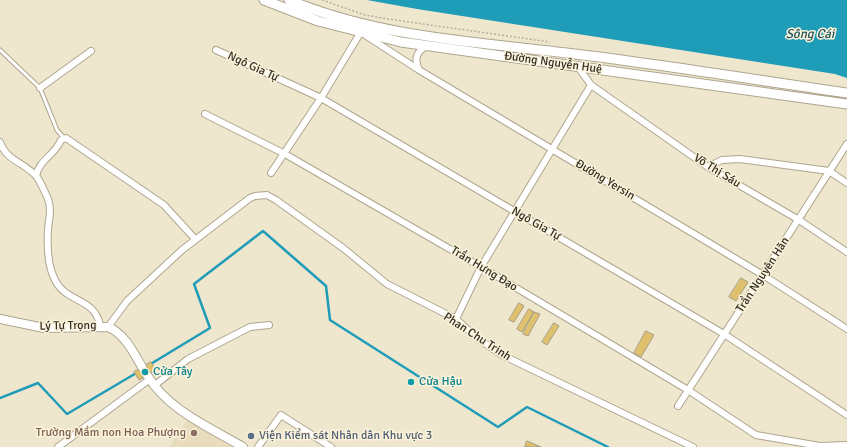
<!DOCTYPE html>
<meta charset="utf-8">
<style>
body{margin:0}
canvas{display:block;background:#efe6ce}
</style>
<canvas width="847" height="447"></canvas>
<script>
const c = document.querySelector('canvas').getContext('2d');
c.lineJoin = 'round';
function fill(path, color) {
  c.fillStyle = color;
  c.fill(path, 'evenodd');
}
function trace(path, color, width, dash) {
  c.strokeStyle = color;
  c.lineWidth = width;
  c.lineCap = dash ? 'butt' : 'round';
  c.setLineDash(dash || []);
  c.stroke(path);
}
function drawText(font, color, halo, rows, align = 'center') {
  c.font = font + ' Signika,sans-serif';
  c.lineWidth = 3;
  c.setLineDash([]);
  c.textBaseline = 'middle';
  c.strokeStyle = halo;
  c.fillStyle = color;
  for (const [text, x, y, turn = 0] of rows) {
    c.save();
    c.translate(x, y);
    c.rotate((+turn || 0) * Math.PI / 180);
    c.textAlign = isNaN(turn) ? turn : align;
    if (halo) c.strokeText(text, 0, 0);
    c.fillText(text, 0, 0);
    c.restore();
  }
}
fill(new Path2D(`
 M187 420 232 447H169Z`), '#e8dcbd');
fill(new Path2D(`
 M367 0H847V78L835 74 417 9Z`), '#1f9db8');
trace(new Path2D(`
 M149 365 210 328 194 284 263 231 326 286 330 320 498 427 527 407 608 447
 M0 398 38 383 67 414 138 372`), '#1f9db8', 2.5);
const building = new Path2D(`
 M741 278 748 282 736 301 729 297Z
 M519 303 524 306 514 322 509 320Z
 M529 309 534 312 522 332 517 329Z
 M534 312 540 314 528 336 523 334Z
 M554 323 559 326 547 345 542 342Z
 M646 331 654 335 641 357 634 353Z
 M151 362 156 370 139 380 134 372Z
 M527 441 541 447H525Z`);
fill(building, '#dec06d');
trace(building, '#a59d86', 1);
const service = new Path2D(`
 M0 50 40 88 57 130 64 138`);
const minor = new Path2D(`
 M365 35 419 70 763 275 847 329
 M216 50 321 98 724 334 847 415
 M578 67 591 85 708 167 799 220 847 252
 M419 70C414 60 416 51 427 46
 M40 88 91 51
 M205 114 285 154 481 267 688 390 756 435 820 446 847 445
 M0 142C6 161 26 163 37 177 41 183 45 192 48 199 52 210 49 218 48 229 47 245 47 265 55 280 66 303 94 297 100 325
 M708 167 722 160 740 159 829 171 847 183
 M271 173 321 98 362 30
 M36 176C39 160 55 155 61 140L66 138 164 205 195 239
 M456 319 481 267 591 85
 M108 327 127 301 182 250 250 198 255 196 267 195 276 200 343 248 387 284 456 319 476 337 502 355 693 447
 M155 385 188 359 250 327 269 325
 M678 406 847 144
 M58 447 150 379
 M258 447 281 415 331 447`);
const tertiary = new Path2D(`
 M0 319 44 328 108 327C124 333 134 353 142 367
 M147 375C168 410 209 427 243 447`);
const secondary = new Path2D(`
 M264 0 318 21 401 42 847 104
 M289 0C380 38 479 42 575 54 666 65 756 80 847 93`);
trace(service, '#aea68f', 5);
trace(minor, '#aea68f', 8);
trace(tertiary, '#aea68f', 10);
trace(secondary, '#aea68f', 11);
trace(new Path2D(`
 M322 0 365 15 388 19 550 42`), '#b5ae9b', 1.5, [2, 2]);
trace(service, '#fff', 3);
trace(minor, '#fff', 6);
trace(tertiary, '#fff', 8);
trace(secondary, '#fff', 9);
for (const [x, y, r, color] of [
 [145,372,4,"#0f9aa8"],
 [411,382,4,"#0f9aa8"],
 [194,433,4,"#8d6e63"],
 [251,436,4,"#5c6f8a"]
]) {
  const dot = new Path2D();
  dot.arc(x, y, r, 0, 2 * Math.PI);
  c.fillStyle = color;
  c.fill(dot);
  trace(dot, '#fcf3db', 1.5);
}
drawText('12px', '#332f26', '#fcf3db', [
 ["Đường Nguyễn Huệ",553,63,8],
 ["Ngô Gia Tự",253,67,25],
 ["Võ Thị Sáu",717,171,32],
 ["Đường Yersin",605,180,31],
 ["Ngô Gia Tự",536,224,30],
 ["Trần Hưng Đạo",484,269,31],
 ["Trần Nguyên Hãn",763,275,-57],
 ["Lý Tự Trọng",68,326,-1],
 ["Phan Chu Trinh",477,337,33]
]);
drawText('12px', '#0d838f', '#fcf3db', [
 ["Cửa Tây",153,372],
 ["Cửa Hậu",419,382]
], 'left');
drawText('12px', '#785e54', '#fcf3db', [
 ["Trường Mầm non Hoa Phượng",186,433]
], 'right');
drawText('12px', '#4e5e75', '#fcf3db', [
 ["Viện Kiểm sát Nhân dân Khu vực 3",259,436]
], 'left');
drawText('italic 13px', '#22525e', '#fcf3db', [
 ["Sông Cái",810,35]
]);
</script>
